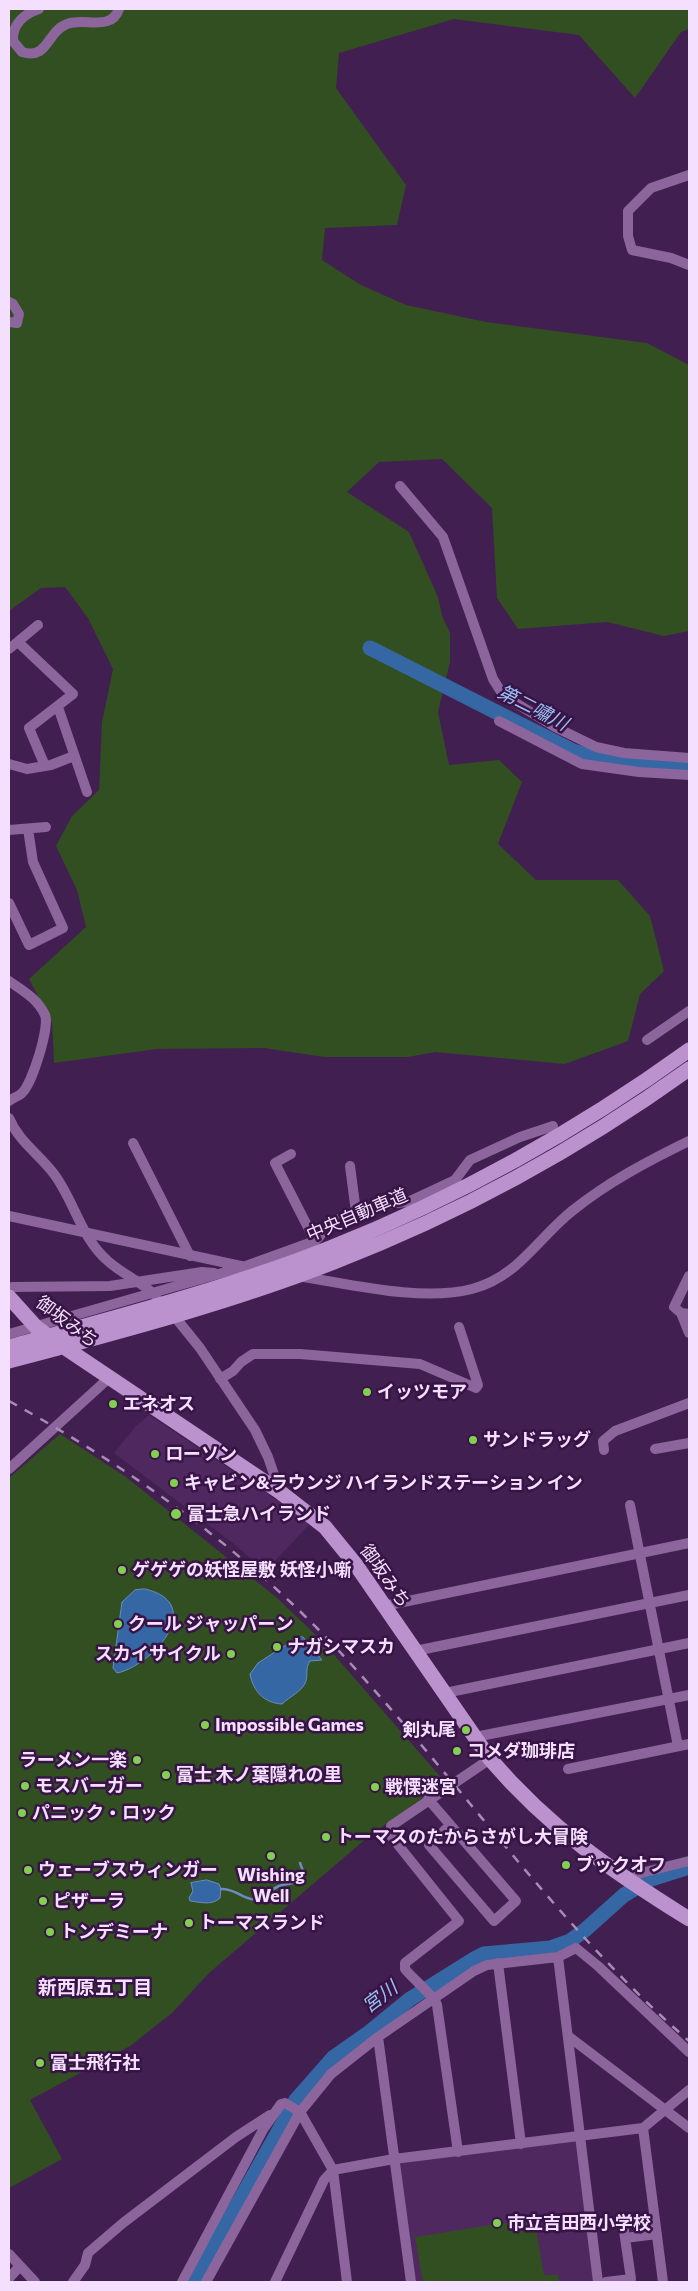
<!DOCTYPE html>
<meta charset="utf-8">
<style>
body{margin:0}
#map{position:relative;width:698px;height:2291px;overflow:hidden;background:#421f51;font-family:Commissioner,sans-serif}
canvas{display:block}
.frame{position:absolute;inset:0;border:10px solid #f4dffe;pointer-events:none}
</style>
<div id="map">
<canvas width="698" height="2291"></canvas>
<div class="frame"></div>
</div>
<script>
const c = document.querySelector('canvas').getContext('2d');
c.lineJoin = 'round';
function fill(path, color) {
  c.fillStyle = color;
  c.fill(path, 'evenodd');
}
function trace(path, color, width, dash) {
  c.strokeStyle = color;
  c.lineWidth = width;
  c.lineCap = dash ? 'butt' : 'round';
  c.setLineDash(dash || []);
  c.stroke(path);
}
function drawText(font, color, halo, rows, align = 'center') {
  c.font = font + ' Commissioner,"Noto Sans JP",sans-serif';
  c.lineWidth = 5;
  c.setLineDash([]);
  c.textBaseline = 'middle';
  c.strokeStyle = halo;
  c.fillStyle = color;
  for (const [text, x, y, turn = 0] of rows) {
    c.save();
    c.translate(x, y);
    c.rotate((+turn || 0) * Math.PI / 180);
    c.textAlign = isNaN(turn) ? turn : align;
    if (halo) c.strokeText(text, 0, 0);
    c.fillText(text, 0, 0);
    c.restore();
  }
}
fill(new Path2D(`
 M149 1415 293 1511 309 1525 265 1571 234 1544 114 1453 135 1427Z
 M577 2140 593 2282H415L399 2163Z`), '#4e285f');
fill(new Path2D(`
 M9 9H689V29L681 32 635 98 579 35 454 19 339 53 336 88 406 185 397 225 325 228 322 260 361 285 406 305 486 322 647 343 689 365V631L664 636 607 622 518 629 497 598 492 508 442 459 379 462 347 492 409 532 438 597 442 616 450 633V662L438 712 449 765 499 760 522 782 498 844 536 880H618L650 916 664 971 640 994 628 1041 565 1064 435 1052 408 1057H324L264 1048 157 1049 54 1063 52 1023 29 979 86 927 77 890 56 846 72 816 99 790 102 722 113 669 88 618 65 587 41 588 9 611Z
 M60 1434 126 1477 276 1597 322 1641 445 1782 368 1837 209 1973 172 2013 130 2046 30 2100 62 2159 9 2188V1478Z
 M534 2218 544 2275H558L559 2282H423L415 2237Z`), '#324f21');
const water = new Path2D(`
 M145 1589C207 1603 154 1665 117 1673L113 1668 122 1602 135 1590Z
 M303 1637 322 1660 310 1661C305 1669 308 1673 306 1681 303 1691 289 1697 282 1704 264 1703 253 1691 250 1674L258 1663 297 1638Z
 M207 1880 219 1884 221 1889 220 1898C212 1906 200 1902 190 1901L189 1898 193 1891 191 1883Z`);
fill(water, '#3567a4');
trace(water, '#6e8bbf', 1);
trace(new Path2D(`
 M221 1889C236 1889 240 1897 251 1899 262 1901 269 1890 279 1886 287 1883 294 1885 301 1879L303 1871 300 1863`), '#6e8bbf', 2.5);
trace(new Path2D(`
 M370 648 573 751 611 762 689 768
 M194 2282 296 2100 333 2058 367 2034 410 1999 474 1959 484 1954 550 1948 570 1941 585 1930 624 1895 651 1879 689 1867`), '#3567a4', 15);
trace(new Path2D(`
 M39 9C24 14 12 24 13 41L22 52C49 60 46 32 67 24 84 17 111 32 119 9
 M689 175 651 188 628 211V236L632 250 671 258 689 265
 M9 302 13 304 19 314 17 323 9 322
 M400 486 443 537 493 679 503 695 509 699 555 727 596 747 624 753 689 758
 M18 642 73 694 29 728 45 766
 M9 649 38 625
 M58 707 87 792
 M499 721 582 764 639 772 689 775
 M9 764 27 769 51 765 74 756
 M9 830 46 827
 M9 903 29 945 63 928 33 862 28 829
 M9 981C23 991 37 998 45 1015 50 1027 32 1084 22 1093 19 1096 13 1098 9 1101
 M647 1040 689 1011
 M9 1118C19 1142 39 1154 54 1174 75 1202 81 1239 109 1262 124 1275 142 1282 156 1296
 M133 1143 190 1256
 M291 1154 275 1163 315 1241
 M350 1166 356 1212
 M9 1216 264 1271
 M298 1276C350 1284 421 1302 472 1289 518 1277 537 1239 572 1211 608 1182 648 1161 689 1141
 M689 1276 674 1307 681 1313 689 1314
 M12 1287 110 1286 202 1272 214 1273
 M171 1312 200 1348 255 1430 268 1457 280 1492
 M681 1313 689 1333
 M9 1334 243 1267 315 1241 320 1236 327 1223 384 1204 408 1202 455 1180 470 1160 520 1137 553 1126
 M220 1379 233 1371 241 1362 253 1354H300L420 1364 476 1388 478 1385 459 1327
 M655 1449 689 1443
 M604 1450 603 1441 615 1431 689 1403
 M9 1469 110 1377
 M630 1505 678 1746
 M384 1606 689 1543
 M415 1651 689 1595
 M445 1693 689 1643
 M475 1737 689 1695
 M568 1769 689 1744
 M428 1799 516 1901 494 1921 429 1845 449 1826
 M627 1880 641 1873 689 1861
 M558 1957 598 2282
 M498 1963 521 2144
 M568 2036 689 2128
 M378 2037 411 2282
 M643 2128 663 2282
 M458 2152 437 2005C435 1997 412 1978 405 1969V1963L459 1921 391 1836V1826L490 1759
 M625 2238 657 2234
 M9 2254 35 2282
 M9 2278 20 2266
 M73 2282 85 2265 88 2253 123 2223 236 2137 270 2115
 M182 2282 264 2128 281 2104 285 2103 300 2112 333 2170 347 2282
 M206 2282 300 2112 331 2074 378 2037 474 1971 487 1965 558 1957 576 1948 598 1966 689 2052
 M275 2282 324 2180 333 2170 394 2159 643 2128 689 2090
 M606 2282 631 2279 623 2224`), '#8b659c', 10);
trace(new Path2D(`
 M9 1297 36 1327 58 1343 280 1492 325 1527 356 1565 490 1759C550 1829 612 1871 689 1919
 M9 1347C117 1317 226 1289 330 1248 458 1197 577 1131 689 1050
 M9 1361C118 1332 229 1303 334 1262 461 1213 579 1148 689 1069`), '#bb91ce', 15);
trace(new Path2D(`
 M9 1401C130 1468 244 1549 339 1651 458 1779 557 1926 689 2041`), '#a78cb3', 2.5, [9, 9]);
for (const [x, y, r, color] of [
 [367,1392,5,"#82d04f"],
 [113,1404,5,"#82d04f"],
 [473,1440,5,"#82d04f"],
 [155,1454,5,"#82d04f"],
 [174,1483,5,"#82d04f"],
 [176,1514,6,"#82d04f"],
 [122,1570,5,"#82d04f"],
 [118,1624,5,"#82d04f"],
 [277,1647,5,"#82d04f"],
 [231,1654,5,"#82d04f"],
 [205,1725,5,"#82d04f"],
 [466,1730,5,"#82d04f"],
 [457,1751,5,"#82d04f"],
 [137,1760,5,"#82d04f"],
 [166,1775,5,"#82d04f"],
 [25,1786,5,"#82d04f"],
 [375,1787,5,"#82d04f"],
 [22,1813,5,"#82d04f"],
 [326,1837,5,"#82d04f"],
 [271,1856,5,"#82d04f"],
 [566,1865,5,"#82d04f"],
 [28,1870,5,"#82d04f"],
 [43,1901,5,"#82d04f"],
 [189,1923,5,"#82d04f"],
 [50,1932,5,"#82d04f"],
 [40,2063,5,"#82d04f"],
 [497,2223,5,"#82d04f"]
]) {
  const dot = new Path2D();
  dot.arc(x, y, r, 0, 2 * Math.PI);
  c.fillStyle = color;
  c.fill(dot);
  trace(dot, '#381446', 2);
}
drawText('18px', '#f4dffe', '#381446', [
 ["中央自動車道",357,1215,-23],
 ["御坂みち",67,1322,37],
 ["御坂みち",385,1576,55]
]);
drawText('bold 18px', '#f4dffe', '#381446', [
 ["イッツモア",377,1392],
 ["エネオス",123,1404],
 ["サンドラッグ",483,1440],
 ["ローソン",165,1454],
 ["キャビン&ラウンジ ハイランドステーション イン",184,1483],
 ["富士急ハイランド",187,1514],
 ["ゲゲゲの妖怪屋敷 妖怪小噺",132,1570],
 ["クール ジャッパーン",128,1624],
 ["ナガシマスカ",287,1647],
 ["スカイサイクル",221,1654,"right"],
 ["Impossible Games",215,1725],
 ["剣丸尾",456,1730,"right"],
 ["コメダ珈琲店",467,1751],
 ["ラーメン一楽",127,1760,"right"],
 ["富士 木ノ葉隠れの里",176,1775],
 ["モスバーガー",35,1786],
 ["戦慄迷宮",385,1787],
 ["パニック・ロック",32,1813],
 ["トーマスのたからさがし大冒険",336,1837],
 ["ブックオフ",576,1865],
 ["ウェーブスウィンガー",38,1870],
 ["Wishing",271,1875,"center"],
 ["Well",271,1896,"center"],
 ["ピザーラ",53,1901],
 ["トーマスランド",199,1923],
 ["トンデミーナ",60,1932],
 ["富士飛行社",50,2063],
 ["市立吉田西小学校",507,2223]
], 'left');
drawText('italic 19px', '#99c1f5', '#381446', [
 ["第二嘯川",533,708,27],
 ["宮川",380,1997,-37]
]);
drawText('bold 19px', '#f4dffe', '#381446', [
 ["新西原五丁目",95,1988]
]);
</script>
